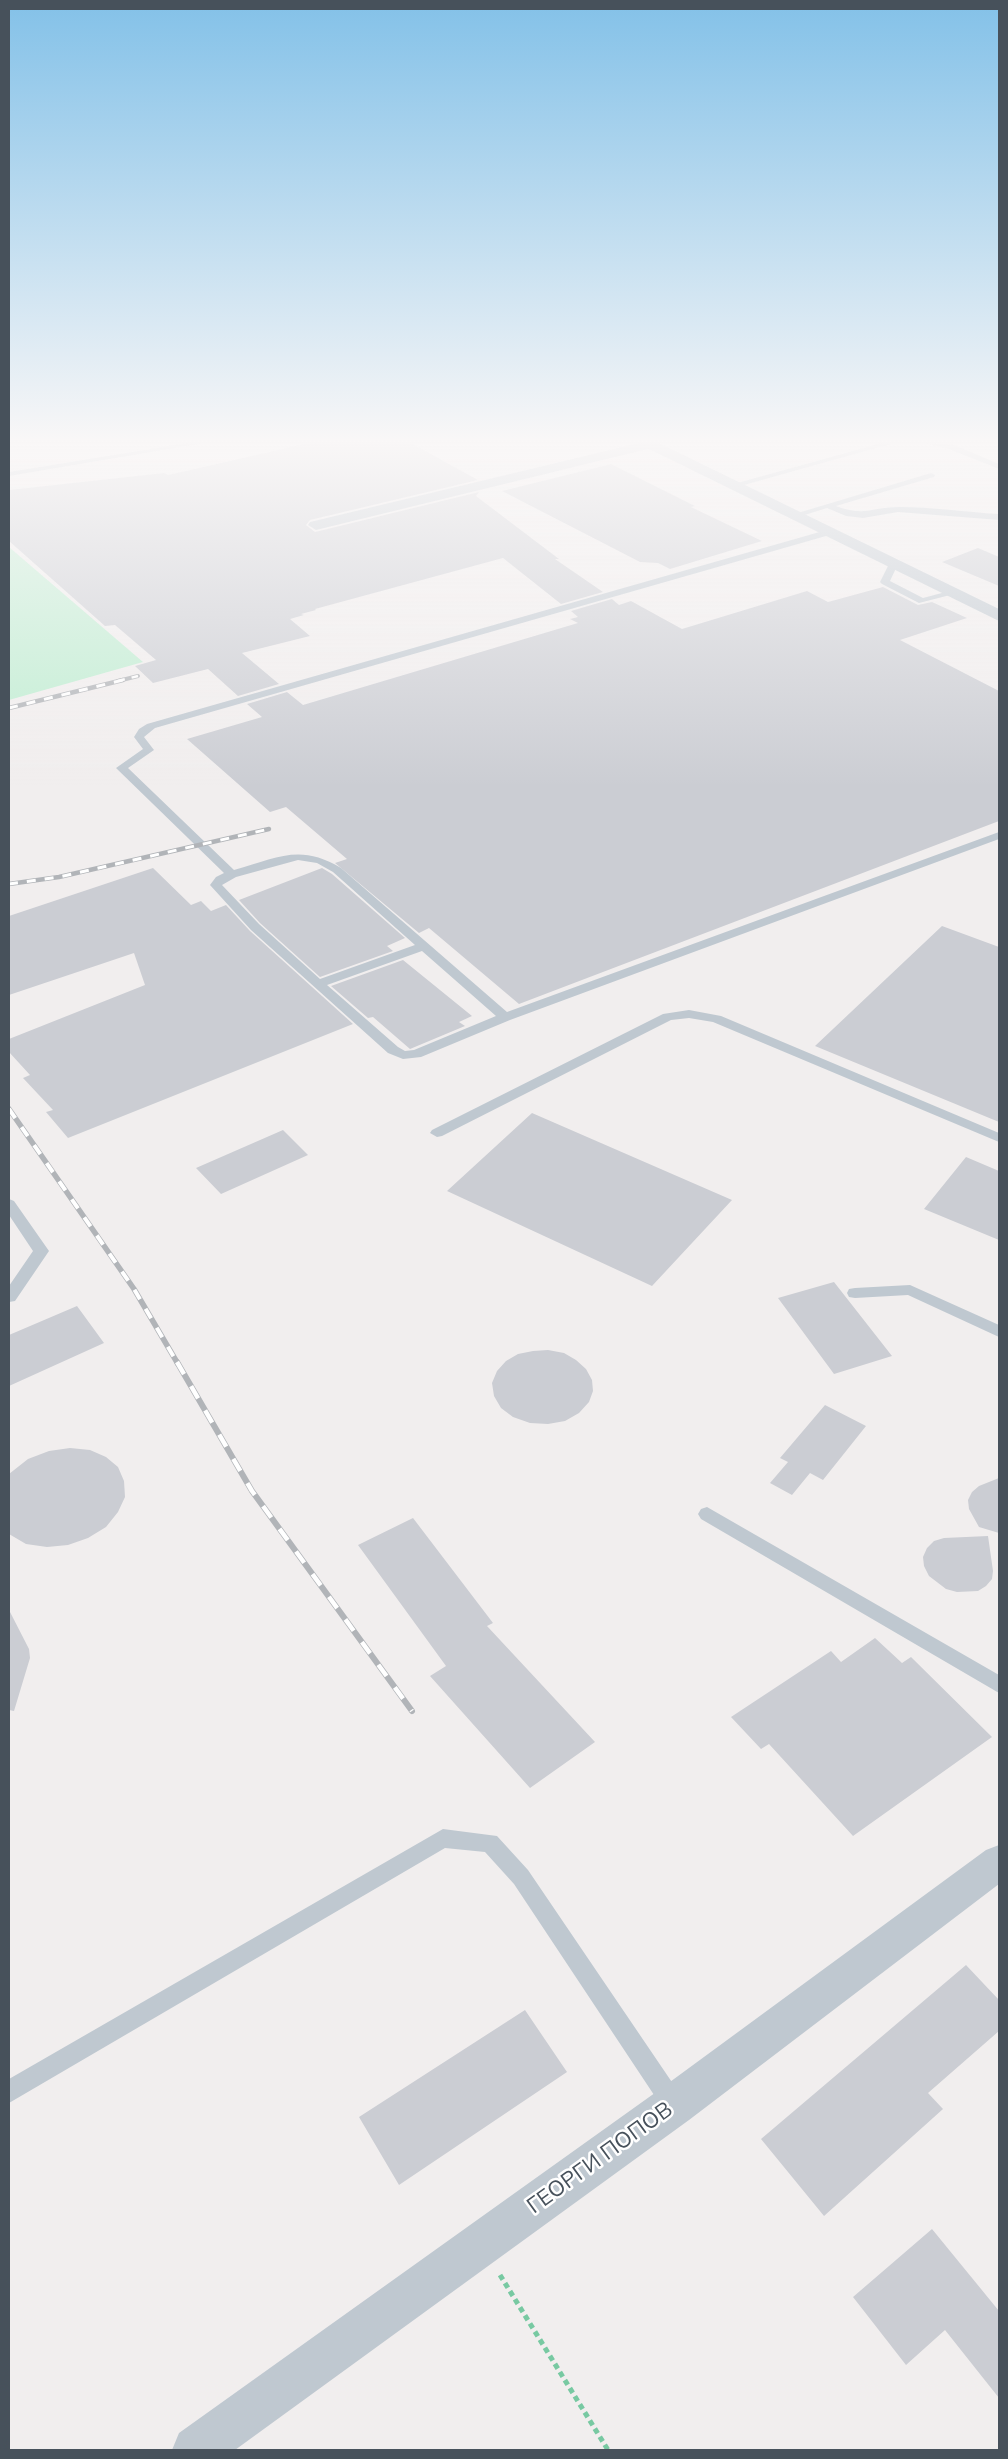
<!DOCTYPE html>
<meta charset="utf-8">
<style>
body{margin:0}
#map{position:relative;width:1008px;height:2459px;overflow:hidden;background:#f1eeee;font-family:Mulish,sans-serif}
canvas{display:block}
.frame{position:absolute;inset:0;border:10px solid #47515b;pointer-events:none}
</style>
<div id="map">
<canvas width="1008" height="2459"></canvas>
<div class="frame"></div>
</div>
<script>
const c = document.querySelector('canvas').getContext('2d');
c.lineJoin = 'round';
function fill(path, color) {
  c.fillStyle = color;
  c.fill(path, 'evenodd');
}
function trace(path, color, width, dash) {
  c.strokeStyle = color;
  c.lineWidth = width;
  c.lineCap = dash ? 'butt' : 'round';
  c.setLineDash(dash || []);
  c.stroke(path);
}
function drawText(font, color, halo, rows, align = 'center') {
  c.font = font + ' Mulish,sans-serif';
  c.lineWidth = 5;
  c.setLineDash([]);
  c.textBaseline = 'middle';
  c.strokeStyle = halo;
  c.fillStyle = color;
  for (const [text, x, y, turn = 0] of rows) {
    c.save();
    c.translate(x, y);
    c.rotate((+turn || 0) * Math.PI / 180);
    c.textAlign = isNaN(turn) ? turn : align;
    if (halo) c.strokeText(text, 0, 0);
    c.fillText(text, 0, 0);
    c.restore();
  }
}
fill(new Path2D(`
 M9 547 143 662 9 700Z`), '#beedd1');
fill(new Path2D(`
 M309 443H411L478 480 310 520 306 525 315 532 479 492 476 496 559 559H555L603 592 561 604 503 558 315 609 316 610 301 614 304 615 290 619 310 636 242 653 279 684 238 696 208 669 153 683 135 666 156 660 115 625 105 626 9 541V490L164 473 168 475Z
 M611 464 695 506 691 507 762 541 670 569 658 563 640 562 502 491Z
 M978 548 999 557V586L942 562Z
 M883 587 918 605 932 602 967 618 900 640 999 691V821L519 1004 429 928 419 933 335 863 347 859 286 807 270 812 187 739 262 717 247 704 287 692 303 705 578 623 570 619 578 617 571 611 612 599 619 605 631 601 682 629 807 591 828 602Z
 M153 868 191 905 201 901 211 911 226 905 250 931 353 1024 68 1138 46 1112 53 1110 23 1078 30 1075 9 1052V1039L145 985 134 953 9 995V916Z
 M322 868 332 874 405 938 387 946 393 951 320 977 260 923 239 900Z
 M942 926 999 947V1122L815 1046Z
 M403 960 472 1016 459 1022 465 1026 410 1049 373 1017 368 1018 331 986Z
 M532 1113 732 1200 652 1286 447 1191Z
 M283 1130 308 1155 221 1194 196 1168Z
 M966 1157 999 1171V1240L924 1209Z
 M834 1282 892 1356 834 1374 778 1298Z
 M77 1306 104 1343 9 1386V1335Z
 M548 1350 564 1353 576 1360 586 1369 592 1380 593 1391 589 1402 579 1413 565 1421 548 1424 530 1423 513 1417 501 1408 494 1396 492 1383 497 1371 506 1361 518 1354 533 1351Z
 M825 1405 866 1426 823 1480 810 1473 792 1495 770 1483 788 1462 780 1458Z
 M70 1448 90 1450 106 1457 118 1467 124 1481 125 1497 118 1512 106 1527 88 1538 68 1545 47 1547 26 1544 9 1534V1474L28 1459 49 1451Z
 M999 1478V1533L979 1527 969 1509 968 1500 972 1492 979 1486Z
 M413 1518 493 1623 487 1626 595 1742 530 1788 430 1676 446 1666 358 1545Z
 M988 1536 993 1571 992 1579 986 1586 978 1591 957 1592 946 1589 929 1576 924 1566 923 1557 927 1548 934 1541 944 1538Z
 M9 1610 29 1649 30 1658 14 1711 9 1710Z
 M875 1638 902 1663 911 1657 992 1737 853 1836 769 1744 761 1749 731 1717 831 1651 841 1662Z
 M966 1965 999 2000V2031L928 2093 943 2109 824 2216 761 2139Z
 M525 2010 567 2072 399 2185 359 2117Z
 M932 2229 999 2311V2398L945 2330 906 2365 853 2297Z`), '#cbcdd3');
trace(new Path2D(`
 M500 2275 608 2450`), '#78c9a2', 5, [5.5, 4]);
fill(new Path2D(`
 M188 443H204L9 476V472Z
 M882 443H894L737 487 730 485Z
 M926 443 954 445 999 464V469L949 449Z
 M931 473 935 475 934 477 836 506C865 517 872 507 899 507 932 507 966 512 999 514V520L898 512 863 518 846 516 827 508 795 518 791 515Z
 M830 529 834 532 833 534 155 728 144 737 154 750 128 768 234 870C277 858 300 843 341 868L507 1012 999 832V839L510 1020 421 1057 403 1059 388 1053 251 930 210 885 216 877 224 873 116 768 143 749 134 737 139 729 147 724ZM298 860 317 863 333 872 415 945 320 979 259 924 222 885 236 877ZM422 951 496 1016 414 1050 405 1051 398 1047 327 985Z
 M890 562 898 564 890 581 923 598 953 590 958 593 919 603 882 584 880 582Z
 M689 1010 721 1016 999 1133V1142L713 1022 689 1018 671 1020 442 1136 437 1137 430 1133 432 1130 663 1014Z
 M9 1199 14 1201 49 1251 15 1301 9 1302V1286L33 1251 9 1215Z
 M910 1285 999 1325V1337L908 1295 855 1298 849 1297 847 1293 849 1289 855 1288Z
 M707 1507 999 1675V1693L701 1519 698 1514 701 1509Z
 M443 1829 497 1836 528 1870 682 2097 685 2105 682 2113 674 2116 666 2113 514 1884 485 1852 445 1848 9 2103V2079Z`), '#bfc8d0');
fill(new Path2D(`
 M639 443 658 444 656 447 316 530 308 525 310 522Z
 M999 1845V1884L689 2120 235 2450H172L179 2433 659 2090 986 1850Z`), '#bfc8d0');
fill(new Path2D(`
 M641 443H659L999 609V621L643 446Z`), '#bfc8d0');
const railFar3 = new Path2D(`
 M118 681 138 676`);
const railFar2 = new Path2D(`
 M9 708 123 680
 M9 884 59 877 269 829`);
const railFar1 = new Path2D(`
 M9 1109 134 1289 178 1364`);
const rail = new Path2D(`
 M177 1362 252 1491 412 1711`);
trace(railFar3, '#b1b4b8', 4);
trace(railFar2, '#b1b4b8', 4.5);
trace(railFar1, '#b1b4b8', 5.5);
trace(rail, '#b1b4b8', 6);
trace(railFar3, '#fff', 2.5, [7]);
trace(railFar2, '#fff', 3, [9]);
trace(railFar1, '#fff', 4, [11]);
trace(rail, '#fff', 4.5, [14]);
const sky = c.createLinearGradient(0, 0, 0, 787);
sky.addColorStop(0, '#83c1e8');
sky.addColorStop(0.56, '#f9f7f7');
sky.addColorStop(1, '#f9f7f700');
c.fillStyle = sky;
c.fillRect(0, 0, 1008, 787);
drawText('22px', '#47515b', '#fff', [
 ["ГЕОРГИ ПОПОВ",600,2158,-36]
]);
</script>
